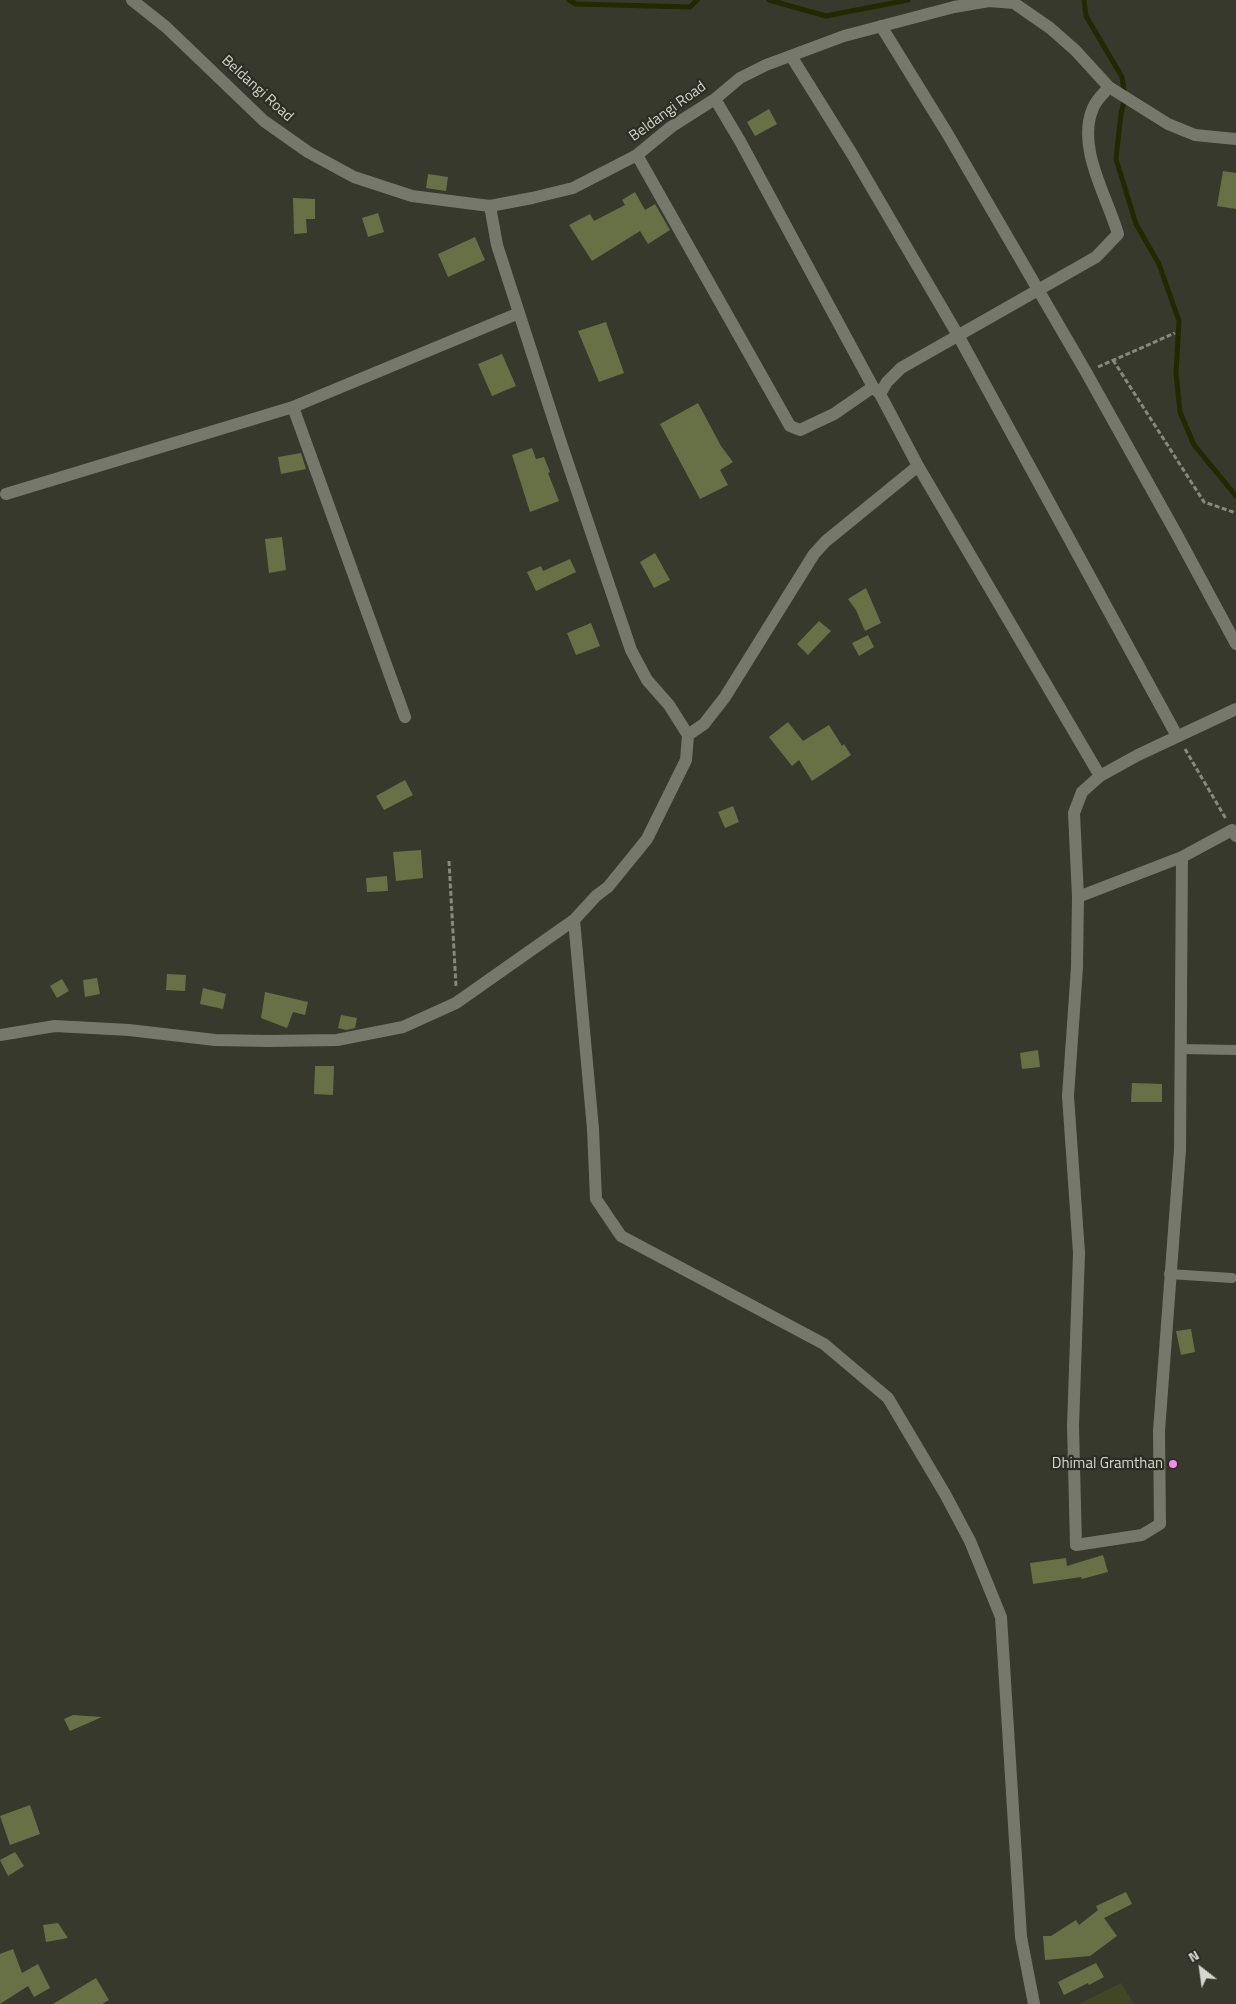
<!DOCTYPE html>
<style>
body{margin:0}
#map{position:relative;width:1236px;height:2004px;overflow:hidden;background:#36392c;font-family:"Titillium Web",sans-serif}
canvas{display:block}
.north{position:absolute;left:1176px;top:1944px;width:50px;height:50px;-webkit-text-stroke:4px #2c2e22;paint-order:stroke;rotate:330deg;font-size:14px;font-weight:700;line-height:20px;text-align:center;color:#d5d7cf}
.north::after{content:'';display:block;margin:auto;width:18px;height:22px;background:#d5d7cf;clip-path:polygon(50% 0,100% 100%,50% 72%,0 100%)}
</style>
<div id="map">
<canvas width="1236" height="2004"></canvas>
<div class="north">N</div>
</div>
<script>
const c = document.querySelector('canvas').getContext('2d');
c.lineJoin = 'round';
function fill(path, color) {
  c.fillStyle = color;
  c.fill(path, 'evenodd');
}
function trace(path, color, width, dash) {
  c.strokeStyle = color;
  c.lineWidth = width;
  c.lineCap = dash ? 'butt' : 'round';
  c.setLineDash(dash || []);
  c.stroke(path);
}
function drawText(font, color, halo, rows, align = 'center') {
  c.font = font + ' "Titillium Web",sans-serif';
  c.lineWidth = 4.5;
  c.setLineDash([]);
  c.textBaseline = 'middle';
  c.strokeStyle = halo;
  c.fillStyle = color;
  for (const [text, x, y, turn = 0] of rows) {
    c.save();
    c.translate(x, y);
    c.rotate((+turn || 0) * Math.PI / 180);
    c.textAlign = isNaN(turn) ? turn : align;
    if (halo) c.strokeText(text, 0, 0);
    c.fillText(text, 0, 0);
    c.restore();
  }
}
fill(new Path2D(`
 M1121 1983 1134 2004H1079Z`), '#414724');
trace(new Path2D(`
 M569 0 576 4 690 7 697 0
 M769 0 826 16 908 0
 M1084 0 1086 16 1122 77 1125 97 1121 114 1116 159 1136 224 1159 264 1179 321 1176 373 1180 412 1194 445 1236 496`), '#222800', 5);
fill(new Path2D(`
 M769 109 777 124 755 136 747 122Z
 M1223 171 1236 173V209L1217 206Z
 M428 174 448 177 446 191 426 188Z
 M635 192 645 210 655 204 670 230 648 244 640 231 592 261 569 225 590 214 594 221 625 205 622 200Z
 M293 198 315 199V219H306L307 233 294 234Z
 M378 213 384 232 368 237 362 218Z
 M475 237 485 260 448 277 438 254Z
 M606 322 624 373 599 382 578 331Z
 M502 354 516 386 492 396 478 364Z
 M698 403 721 446 733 462 720 470 728 485 700 499 660 424Z
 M532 448 536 459 544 457 550 472 548 473 559 501 530 512 512 455Z
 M301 453 306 469 281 474 278 457Z
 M282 537 286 570 269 573 265 539Z
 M655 553 670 580 654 588 640 562Z
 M570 559 576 572 536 591 527 572 541 566 543 571Z
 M866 588 881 623 865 631 856 610 848 599Z
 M819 621 831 631 808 655 797 644Z
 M591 623 600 646 576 655 567 633Z
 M868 635 874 647 859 656 852 643Z
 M788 722 803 741 829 725 842 746 844 744 851 755 812 781 799 760 792 766 769 737Z
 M405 780 413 795 384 810 376 796Z
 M733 806 739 822 725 828 718 812Z
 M421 850 423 878 396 881 393 852Z
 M387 876 388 891 367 892 366 878Z
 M167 974 186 975 185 991 166 990Z
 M97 978 100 994 85 997 83 980Z
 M62 979 69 991 57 998 50 986Z
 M203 988 226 994 223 1009 200 1004Z
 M265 992 308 1002 305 1015 293 1012 287 1028 261 1018Z
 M341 1015 357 1018 355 1028 346 1030 338 1028Z
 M1038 1050 1040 1067 1022 1069 1020 1053Z
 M315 1066H334L333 1095 314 1094Z
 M1132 1083 1162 1084V1102H1131Z
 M1191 1329 1195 1352 1181 1355 1176 1331Z
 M1103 1555 1108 1572 1082 1579 1081 1577 1033 1584 1030 1563 1066 1558 1067 1566Z
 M73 1715 102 1717 70 1731 64 1719Z
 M30 1805 40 1834 10 1845 0 1816Z
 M15 1852 24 1866 8 1876 0 1860Z
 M1126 1892 1132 1904 1104 1918 1117 1936 1090 1956 1045 1960 1043 1936H1051L1076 1920 1079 1925 1098 1910 1096 1906Z
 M58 1923 68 1938 46 1942 43 1925Z
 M13 1949 22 1973 38 1964 50 1988 34 1997 28 1986 0 2004V1954Z
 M1096 1963 1104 1977 1089 1985 1088 1983 1064 1995 1058 1982Z
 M96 1978 109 2000 102 2004H53Z`), '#687146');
trace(new Path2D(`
 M1113 360 1204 502 1236 513
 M1098 367 1175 333
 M1185 749 1226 819
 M449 861 456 986`), '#86897e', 3, [5, 2.5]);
trace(new Path2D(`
 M1181 1049 1236 1050
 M1169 1274 1232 1278`), '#75786a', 10);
trace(new Path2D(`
 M132 0 166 27 264 121 308 152 354 177 412 196 466 203 490 206 532 198 573 188 637 155 671 127 715 99 740 78 766 65 844 36 954 7 989 1 1014 3 1050 28 1075 50 1109 87 1168 124 1195 135 1236 139
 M881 26 947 133 1086 372 1176 533 1236 644
 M791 56 852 154 959 337 1177 736
 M715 99 740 141 873 387 878 392
 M637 155 790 426 800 430 834 414 873 387
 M293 407 405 717
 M6 494 293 407 519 313
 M1236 709 1138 755 1100 776 1082 792 1074 813 1078 897 1077 967 1068 1096 1079 1253 1073 1426 1076 1545 1142 1535 1160 1524 1159 1431 1180 1150 1182 857 1232 830 1236 836
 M688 735 704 724 725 697 814 554 826 541 918 466
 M1100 776 918 466 880 394 887 382 901 368 1096 257 1118 234C1107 196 1076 147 1093 108 1096 100 1104 93 1109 87
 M1078 897 1182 857
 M574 920 593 1129 596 1199 621 1236 824 1344 888 1398 945 1494 970 1541 1001 1617 1021 1937 1034 2004
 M0 1035 55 1026 129 1030 215 1040 269 1041 337 1040 403 1027 456 1003 574 920 596 896 608 887 647 839 686 760 688 735 669 705 647 680 631 650 562 446 497 245 490 206`), '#75786a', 12);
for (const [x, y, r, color] of [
 [1173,1464,5,"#f38af1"]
]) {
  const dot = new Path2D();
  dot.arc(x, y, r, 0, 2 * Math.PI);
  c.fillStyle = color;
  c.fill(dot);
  trace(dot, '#2c2e22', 2);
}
drawText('15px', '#d5d7cf', '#2c2e22', [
 ["Beldangi Road",257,89,42],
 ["Beldangi Road",668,112,-36]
]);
drawText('15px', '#d5d7cf', '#2c2e22', [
 ["Dhimal Gramthan",1163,1464]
], 'right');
</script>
